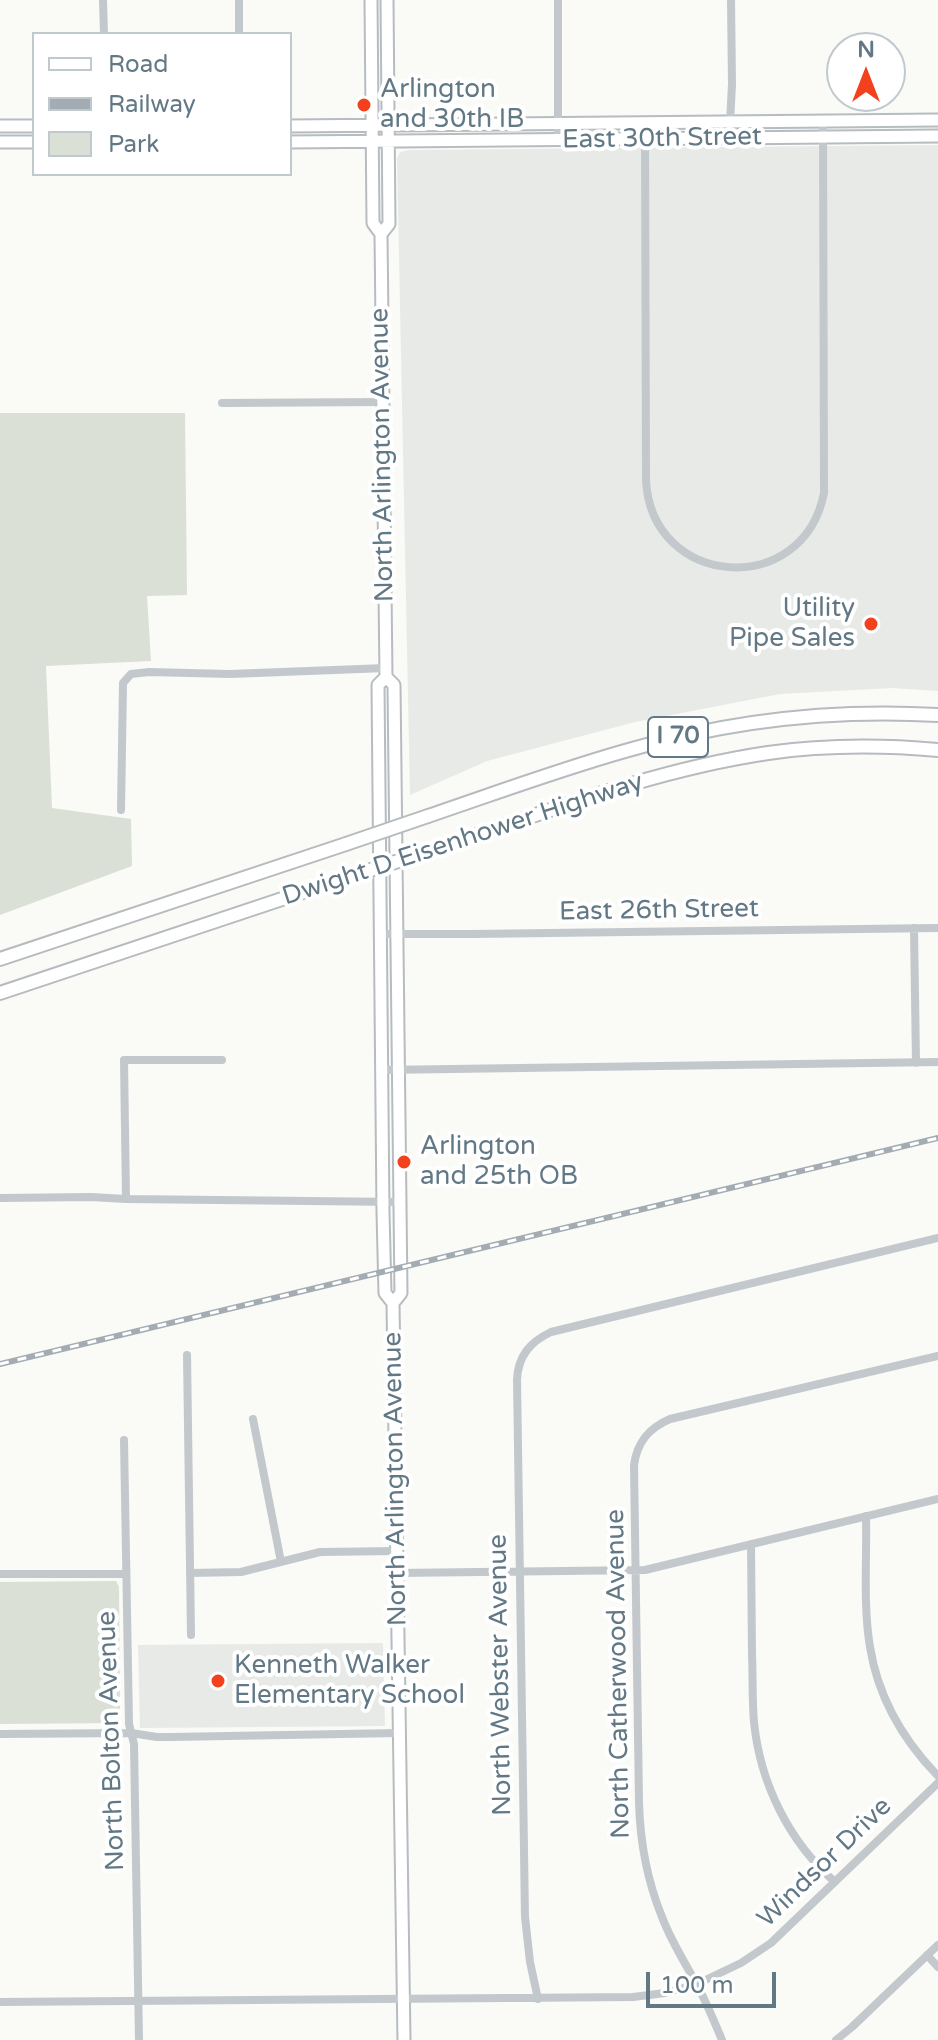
<!DOCTYPE html>
<style>
body{margin:0}
#map{position:relative;width:938px;height:2040px;overflow:hidden;background:#fafaf7;font-family:"Varela Round",sans-serif}
canvas{display:block}
.legend{position:absolute;left:32px;top:32px;width:260px;height:144px;box-sizing:border-box;background:#fff;border:2px solid #c0c9ce;margin:0;padding:10px 14px;list-style:none;font-size:24px;color:#627885}
.legend li{display:flex;align-items:center;gap:16px;height:40px}
.legend b{width:40px;border:2px solid #c0c9ce}
.north{position:absolute;left:826px;top:32px;width:80px;height:80px;box-sizing:border-box;background:#fff;border:2px solid #c0c9ce;border-radius:50%;rotate:0deg;font-size:22px;font-weight:700;line-height:32px;text-align:center;color:#627885}
.north::after{content:'';display:block;margin:auto;width:28px;height:36px;background:#f4411d;clip-path:polygon(50% 0,100% 100%,50% 72%,0 100%)}
.scale{position:absolute;left:646px;top:1972px;width:130px;height:36px;box-sizing:border-box;border:4px solid #627885;border-top:0;padding-left:10px;font-size:24px;line-height:28px;white-space:nowrap;color:#627885;-webkit-text-stroke:6px #fff;paint-order:stroke}
</style>
<div id="map">
<canvas width="938" height="2040"></canvas>
<ul class="legend">
<li><b style="height:10px;background:#fff"></b>Road</li>
<li><b style="height:10px;background:#a3acb2"></b>Railway</li>
<li><b style="height:22px;background:#dae0d6"></b>Park</li>
</ul>
<div class="north">N</div>
<div class="scale">100 m</div>
</div>
<script>
const c = document.querySelector('canvas').getContext('2d');
c.lineJoin = 'round';
function fill(path, color) {
  c.fillStyle = color;
  c.fill(path, 'evenodd');
}
function trace(path, color, width, dash) {
  c.strokeStyle = color;
  c.lineWidth = width;
  c.lineCap = dash ? 'butt' : 'round';
  c.setLineDash(dash || []);
  c.stroke(path);
}
function drawText(font, color, halo, rows, align = 'center') {
  c.font = font + ' "Varela Round",sans-serif';
  c.lineWidth = 8;
  c.setLineDash([]);
  c.textBaseline = 'middle';
  c.strokeStyle = halo;
  c.fillStyle = color;
  for (const [text, x, y, turn = 0] of rows) {
    c.save();
    c.translate(x, y);
    c.rotate((+turn || 0) * Math.PI / 180);
    c.textAlign = isNaN(turn) ? turn : align;
    if (halo) c.strokeText(text, 0, 0);
    c.fillText(text, 0, 0);
    c.restore();
  }
}
fill(new Path2D(`
 M938 145V691L892 688 780 694 635 722 487 761 410 795 397 158 400 152 409 150Z
 M383 1643 385 1726 140 1728 138 1645Z`), '#e8eae8');
fill(new Path2D(`
 M0 413H185L187 595 147 596 151 661 46 666 52 808 131 819 132 866 0 915Z
 M116 1581 119 1587 120 1723 0 1724V1582Z`), '#dae0d6');
const major = new Path2D(`
 M371 0 373 223 381 234 386 677 394 685 401 1293 393 1303
 M0 126H34
 M290 126 938 120
 M0 142H34
 M290 142 938 136
 M381 234 389 224 387 0
 M386 677 378 685 383 1212 385 1293 393 1303 404 2040`);
const highway = new Path2D(`
 M428 816C493 794 558 770 625 751 726 721 832 709 938 715
 M430 851C541 814 652 770 768 753 824 745 882 745 938 750
 M0 959 346 844
 M0 993 345 878`);
trace(major, '#b6bcc0', 15);
trace(highway, '#b6bbbf', 16);
trace(new Path2D(`
 M103 0 104 34
 M239 0V34
 M558 0V141
 M730 123 732 84 731 0
 M645 124 646 480C651 588 803 600 824 493L823 122
 M222 403 383 402
 M121 810 123 683 131 674 149 672 230 674 386 668
 M914 928 916 1063
 M381 934H472L938 928
 M382 1070 938 1062
 M0 1198 91 1197 126 1199 400 1202
 M126 1199 124 1060H222
 M187 1355 191 1635
 M253 1419 281 1562
 M124 1440 129 1724 134 1744 139 2040
 M866 1516C867 1558 863 1606 870 1647 878 1697 903 1740 938 1776
 M751 1544C751 1581 752 1618 752 1655 753 1677 752 1700 754 1722 760 1783 789 1842 835 1882
 M190 1573 241 1572 320 1552 397 1551
 M397 1573 645 1570 938 1499
 M0 1574H126
 M0 1734 131 1733 157 1737H171L399 1733
 M927 1955 938 1967
 M538 1999 530 1962 525 1917 517 1380C518 1356 530 1342 551 1332L938 1238
 M0 2002 633 1997 665 1993 697 1984 741 1963 771 1943 938 1783
 M722 2040C714 2021 706 2001 696 1983 684 1961 671 1941 662 1917 647 1880 640 1842 639 1802L634 1465C637 1442 649 1428 670 1419L938 1356
 M836 2040 852 2027 938 1945`), '#c2c8cc', 8);
trace(major, '#fff', 11);
trace(highway, '#fff', 12);
const rail = new Path2D(`
 M0 1364 938 1138`);
trace(rail, '#a3acb2', 6);
trace(rail, '#fff', 3, [9]);
const highwayBridge = new Path2D(`
 M346 844 428 816
 M345 878 430 851`);
trace(highwayBridge, '#b6bbbf', 16, []);
trace(highwayBridge, '#fff', 12);
for (const [x, y, r, color] of [
 [364,105,8,"#f4411d"],
 [871,624,8,"#f4411d"],
 [404,1162,8,"#f4411d"],
 [218,1681,8,"#f4411d"]
]) {
  const dot = new Path2D();
  dot.arc(x, y, r, 0, 2 * Math.PI);
  c.fillStyle = color;
  c.fill(dot);
  trace(dot, '#fff', 3);
}
for (const [x, y, w] of [
 [678,737,60]
]) {
  const box = new Path2D();
  box.roundRect(x - w / 2, y - 20, w, 40, 6);
  c.fillStyle = '#fff';
  c.fill(box);
  trace(box, '#627885', 2);
}
drawText('bold 24px', '#627885', null, [
 ["I 70",678,737]
]);
drawText('26px', '#627885', '#fff', [
 ["Arlington",380,90],
 ["and 30th IB",380,120],
 ["Utility",855,609,"right"],
 ["Pipe Sales",855,639,"right"],
 ["Arlington",420,1147],
 ["and 25th OB",420,1177],
 ["Kenneth Walker",234,1666],
 ["Elementary School",234,1696]
], 'left');
drawText('26px', '#627885', '#fff', [
 ["East 30th Street",662,139,-1],
 ["North Arlington Avenue",383,455,-91],
 ["Dwight D Eisenhower Highway",463,840,-18],
 ["East 26th Street",659,911,-1],
 ["North Arlington Avenue",396,1479,-91],
 ["North Catherwood Avenue",619,1674,-91],
 ["North Webster Avenue",501,1675,-91],
 ["North Bolton Avenue",112,1741,-92],
 ["Windsor Drive",825,1863,-44]
]);
</script>
